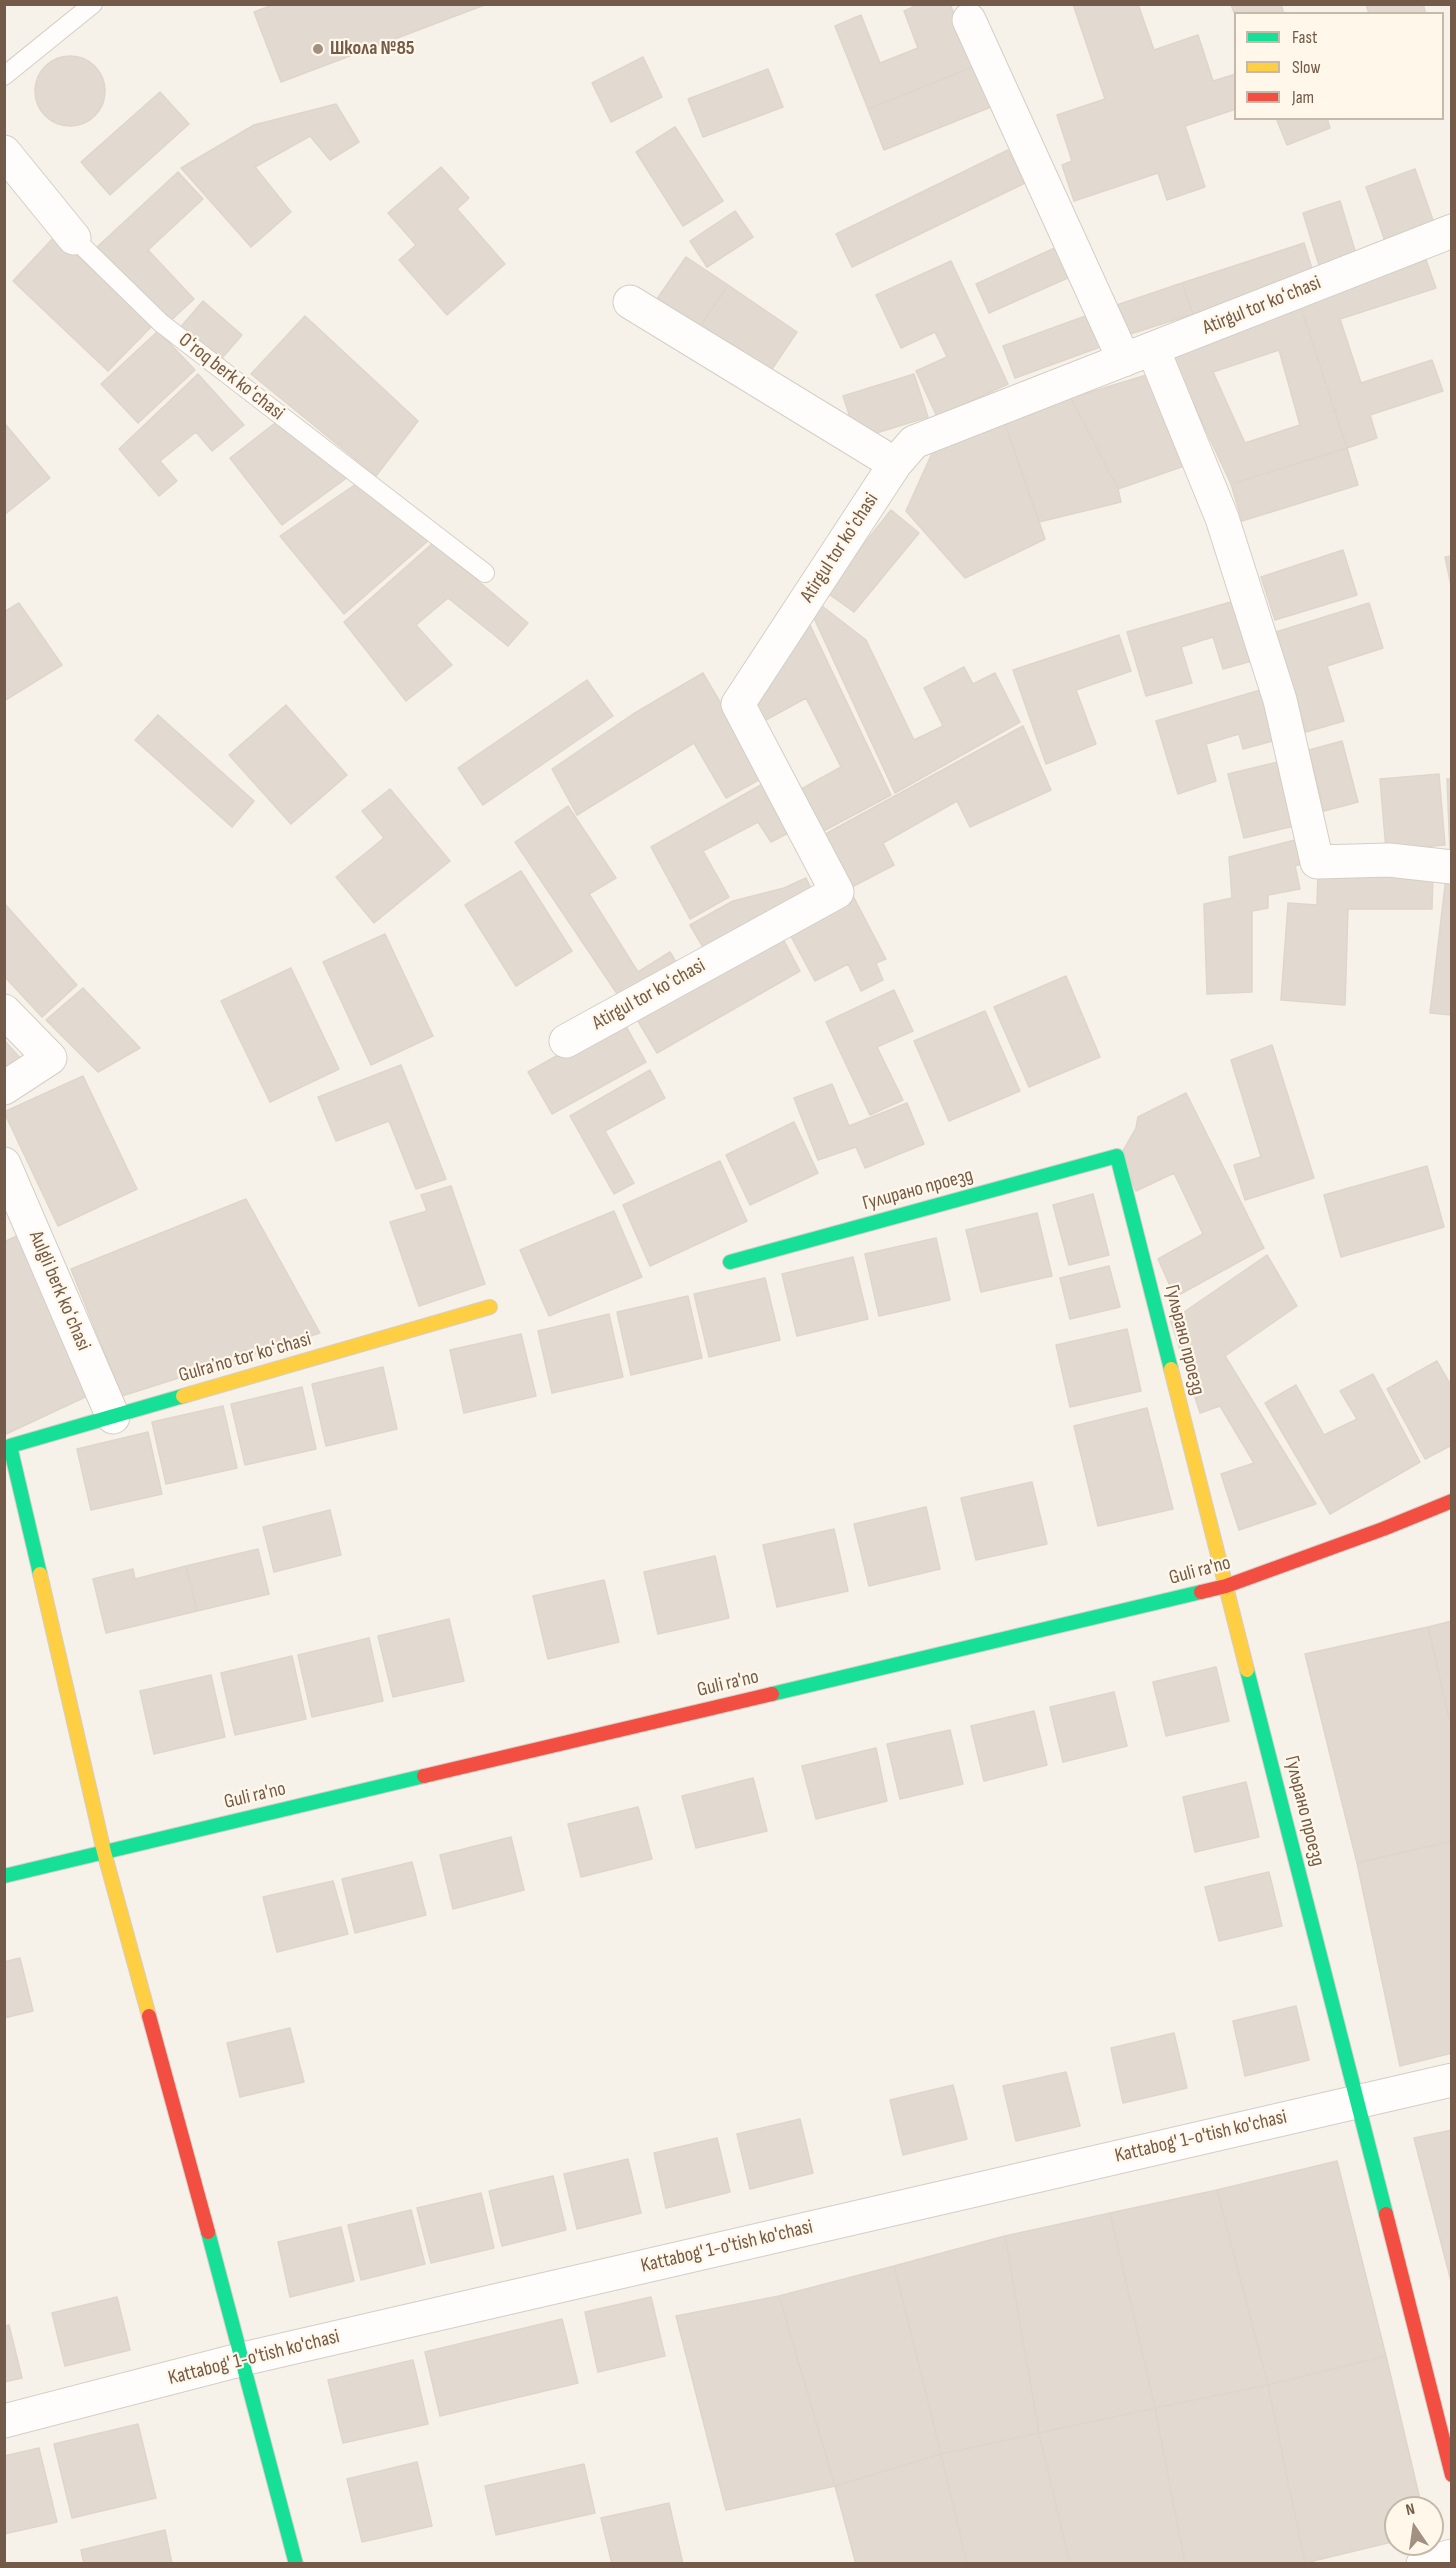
<!DOCTYPE html>
<meta charset="utf-8">
<style>
body{margin:0}
#map{position:relative;width:1456px;height:2568px;overflow:hidden;background:#f6f2e9;font-family:"Sofia Sans Condensed",sans-serif}
canvas{display:block}
.frame{position:absolute;inset:0;border:6px solid #745b49;pointer-events:none}
.legend{position:absolute;left:1234px;top:12px;width:210px;height:108px;box-sizing:border-box;background:#fff7e9;border:2px solid #c7b9a9;margin:0;padding:8px 10px;list-style:none;font-size:18px;color:#745b49}
.legend li{display:flex;align-items:center;gap:12px;height:30px}
.legend b{width:30px;border:2px solid #c7b9a9}
.north{position:absolute;left:1384px;top:2496px;width:60px;height:60px;box-sizing:border-box;background:#fff7e9;border:2px solid #c7b9a9;border-radius:50%;rotate:347deg;font-size:16px;font-weight:700;line-height:24px;text-align:center;color:#745b49}
.north::after{content:'';display:block;margin:auto;width:21px;height:27px;background:#a29081;clip-path:polygon(50% 0,100% 100%,50% 72%,0 100%)}
</style>
<div id="map">
<canvas width="1456" height="2568"></canvas>
<div class="frame"></div>
<ul class="legend">
<li><b style="height:8px;background:#16e098"></b>Fast</li>
<li><b style="height:8px;background:#ffcf43"></b>Slow</li>
<li><b style="height:8px;background:#f24e42"></b>Jam</li>
</ul>
<div class="north">N</div>
</div>
<script>
const c = document.querySelector('canvas').getContext('2d');
c.lineJoin = 'round';
function fill(path, color) {
  c.fillStyle = color;
  c.fill(path, 'evenodd');
}
function trace(path, color, width, dash) {
  c.strokeStyle = color;
  c.lineWidth = width;
  c.lineCap = dash ? 'butt' : 'round';
  c.setLineDash(dash || []);
  c.stroke(path);
}
function drawText(font, color, halo, rows, align = 'center') {
  c.font = font + ' "Sofia Sans Condensed",sans-serif';
  c.lineWidth = 4.5;
  c.setLineDash([]);
  c.textBaseline = 'middle';
  c.strokeStyle = halo;
  c.fillStyle = color;
  for (const [text, x, y, turn = 0] of rows) {
    c.save();
    c.translate(x, y);
    c.rotate((+turn || 0) * Math.PI / 180);
    c.textAlign = isNaN(turn) ? turn : align;
    if (halo) c.strokeText(text, 0, 0);
    c.fillText(text, 0, 0);
    c.restore();
  }
}
const building = new Path2D(`
 M275 4H487L281 82 254 12Z
 M920 4H950L975 66 868 109 835 26 861 15 880 63 918 48 904 11Z
 M1073 4H1138L1154 50 1198 35 1213 81 1236 74V109L1185 126 1205 187 1167 200 1158 173 1074 201 1062 165 1072 161 1057 115 1105 99Z
 M1281 4 1284 14H1236V17L1231 5Z
 M1366 4H1423L1426 14H1369Z
 M35 91a35 35 0 1 1 70 0a35 35 0 1 1-70 0Z
 M643 57 662 97 611 122 592 83Z
 M975 66 991 107 884 150 868 109Z
 M768 69 783 107 703 137 688 99Z
 M160 92 189 124 110 195 81 162Z
 M336 104 359 142 330 160 310 136 255 167 291 212 251 247 181 168 254 125Z
 M1276 118H1327L1330 128 1287 145Z
 M675 127 723 201 683 226 636 152Z
 M1008 150 1025 183 852 267 836 234Z
 M441 167 469 198 457 209 505 264 447 315 399 260 416 245 388 213Z
 M1415 169 1435 226 1386 244 1366 187Z
 M178 172 203 199 148 250 194 299 167 324 96 248Z
 M1340 201 1359 264 1322 275 1303 213Z
 M735 211 753 237 707 267 690 241Z
 M56 235 153 325 108 371 13 281Z
 M1304 243 1314 275 1193 314 1182 283Z
 M1059 246 1072 276 989 313 976 284Z
 M686 257 728 285 695 334 652 306Z
 M1426 260 1436 288 1340 319 1361 383 1432 360 1443 391 1370 415 1377 438 1347 448 1299 302Z
 M951 261 1008 384 937 417 916 371 947 357 935 332 901 348 876 295Z
 M1182 283 1193 314 1121 337 1111 307Z
 M728 285 797 332 764 381 695 334Z
 M203 301 242 335 217 364 178 330Z
 M1299 302 1347 448 1231 484 1167 347ZM1279 350 1300 425 1245 443 1213 372Z
 M1091 314 1103 346 1015 378 1003 346Z
 M305 316 418 421 376 476 251 374Z
 M158 331 195 370 138 423 101 384Z
 M1153 373 1190 464 1118 489 1071 398Z
 M198 374 244 425 212 451 196 432 160 461 177 481 159 496 119 449Z
 M914 374 928 417 857 439 843 396Z
 M1071 398 1118 489 1121 502 1039 522 1003 418Z
 M1003 418 1045 539 965 578 906 511 938 440Z
 M279 420 348 477 282 525 230 458Z
 M6 425 50 478 4 515V426Z
 M1347 448 1358 485 1242 521 1231 484Z
 M356 484 429 540 344 614 280 536Z
 M891 510 919 533 854 612 826 592Z
 M433 543 528 623 508 646 448 598 416 625 452 665 406 701 344 622Z
 M1343 550 1357 595 1275 620 1261 577Z
 M1452 556V590L1445 557Z
 M1241 599 1259 659 1223 669 1213 637 1181 647 1192 683 1146 696 1127 632Z
 M19 603 62 665 4 701V612Z
 M1369 603 1383 648 1327 666 1344 721 1306 732 1276 632Z
 M822 606 866 640 914 740 943 726 924 688 964 667 973 684 995 673 1020 722 895 793 813 616Z
 M808 621 891 795 816 835 794 793 841 767 806 698 764 721 751 696Z
 M1119 635 1131 671 1076 690 1096 744 1046 764 1013 670Z
 M703 673 764 777 726 798 694 743 577 815 552 769 633 714Z
 M587 680 613 716 483 805 458 768Z
 M1267 688 1280 739 1243 749 1239 734 1206 744 1216 781 1178 794 1156 721Z
 M286 705 347 775 291 824 229 755Z
 M158 715 254 801 232 827 135 740Z
 M1023 726 1051 790 970 827 957 801 883 843 894 865 846 890 818 838Z
 M1342 741 1358 802 1324 811 1309 750Z
 M1282 761 1298 825 1244 838 1228 774Z
 M1439 774 1445 845 1386 850 1380 779Z
 M1447 779H1452V853H1450Z
 M768 781 794 830 771 842 758 822 703 851 729 897 690 919 651 847Z
 M390 789 450 861 374 923 336 877 384 838 362 811Z
 M568 806 616 878 589 894 638 972 670 952 682 972 626 1007 515 842Z
 M1299 839 1305 863 1295 866 1300 889 1268 895V908L1252 911V992L1207 994 1204 904 1232 898 1229 857Z
 M521 871 572 951 516 986 465 905Z
 M1318 871 1433 872 1432 909H1348L1345 1005 1281 1000 1288 903 1317 905Z
 M1446 877 1452 878V1015L1430 1013Z
 M806 878 815 897 710 959 690 925 733 901 784 888Z
 M853 896 886 959 876 963 883 980 861 991 848 964 815 981 788 931Z
 M4 903 77 985 42 1017 4 976Z
 M385 934 433 1036 371 1065 323 962Z
 M782 937 800 971 657 1053 638 1021Z
 M291 968 339 1069 270 1102 221 1001Z
 M1066 976 1100 1057 1029 1087 994 1007Z
 M83 988 140 1048 98 1072 46 1020Z
 M894 990 913 1031 877 1047 903 1100 870 1115 826 1022Z
 M985 1011 1020 1091 949 1121 914 1041Z
 M622 1019 646 1062 552 1114 528 1072Z
 M4 1040 22 1060 4 1072Z
 M1272 1045 1314 1178 1245 1200 1234 1165 1261 1157 1231 1060Z
 M401 1065 446 1179 416 1189 389 1121 336 1141 318 1097Z
 M650 1070 665 1098 605 1131 634 1183 614 1194 570 1116Z
 M83 1076 137 1189 58 1226 4 1112Z
 M832 1084 849 1126 907 1103 924 1144 865 1168 856 1147 818 1160 794 1098Z
 M1186 1093 1264 1248 1175 1297 1158 1259 1203 1234 1174 1173 1136 1191 1121 1154 1136 1128 1138 1117Z
 M794 1122 818 1173 750 1205 726 1155Z
 M720 1161 747 1221 650 1266 623 1205Z
 M1427 1166 1444 1227 1341 1257 1324 1195Z
 M451 1186 485 1284 419 1306 390 1222 427 1211 421 1195Z
 M1093 1194 1109 1255 1069 1265 1053 1205Z
 M246 1199 320 1333 122 1396 71 1269Z
 M614 1211 642 1277 549 1316 520 1250Z
 M1037 1213 1052 1276 981 1292 966 1230Z
 M23 1233 98 1391 4 1435V1242Z
 M936 1238 950 1300 879 1316 865 1254Z
 M1267 1255 1297 1306 1225 1356 1316 1504 1239 1530 1221 1474 1254 1463 1220 1406 1200 1413 1171 1321Z
 M853 1257 868 1319 797 1336 782 1274Z
 M1109 1266 1120 1307 1070 1319 1060 1278Z
 M765 1278 780 1340 709 1357 694 1294Z
 M688 1296 702 1358 631 1375 617 1312Z
 M609 1314 623 1377 552 1393 538 1331Z
 M1127 1329 1141 1391 1070 1407 1056 1345Z
 M521 1334 536 1396 464 1413 450 1350Z
 M1437 1361 1452 1387V1445L1425 1459 1387 1389Z
 M383 1367 397 1429 326 1446 312 1384Z
 M1373 1374 1420 1462 1330 1514 1265 1403 1296 1385 1324 1435 1357 1419 1340 1391Z
 M302 1387 316 1449 245 1465 231 1404Z
 M223 1406 237 1468 166 1484 152 1422Z
 M1147 1408 1173 1509 1098 1526 1074 1426Z
 M148 1432 162 1494 91 1510 77 1449Z
 M1032 1482 1047 1544 976 1560 961 1498Z
 M926 1507 940 1569 869 1586 854 1524Z
 M330 1510 341 1555 274 1572 263 1527Z
 M834 1529 848 1591 777 1607 763 1545Z
 M258 1549 269 1594 197 1611 186 1566Z
 M715 1556 729 1618 658 1634 644 1572Z
 M186 1566 197 1611 106 1633 93 1579 133 1569 135 1579Z
 M604 1580 619 1642 548 1659 533 1596Z
 M449 1619 464 1681 393 1697 378 1636Z
 M1452 1621V1730L1428 1627Z
 M1428 1627 1452 1730V1841L1357 1863 1305 1654Z
 M369 1638 383 1701 312 1717 298 1655Z
 M292 1656 306 1719 235 1735 221 1673Z
 M1216 1667 1229 1721 1166 1736 1153 1682Z
 M211 1675 225 1737 154 1754 140 1691Z
 M1114 1692 1127 1746 1063 1762 1050 1707Z
 M1034 1711 1047 1765 984 1781 971 1726Z
 M950 1730 963 1784 900 1799 887 1744Z
 M876 1748 887 1801 816 1819 802 1766Z
 M753 1778 767 1831 696 1848 682 1796Z
 M1246 1782 1259 1837 1195 1852 1183 1797Z
 M638 1807 652 1859 581 1877 568 1824Z
 M511 1837 524 1890 453 1909 440 1855Z
 M1452 1841V2053L1400 2066 1357 1863Z
 M412 1862 426 1915 355 1933 342 1879Z
 M1269 1872 1282 1926 1219 1941 1205 1887Z
 M333 1881 348 1934 277 1952 263 1897Z
 M20 1958 33 2011 4 2018V1962Z
 M1296 2006 1309 2060 1245 2076 1233 2021Z
 M290 2028 304 2082 240 2097 227 2043Z
 M1174 2033 1187 2088 1123 2103 1111 2048Z
 M1066 2072 1080 2126 1016 2141 1003 2086Z
 M953 2085 967 2139 903 2155 890 2100Z
 M800 2119 813 2173 750 2189 737 2134Z
 M1452 2130V2285L1414 2138Z
 M717 2138 730 2192 666 2208 654 2153Z
 M628 2159 641 2213 577 2229 564 2174Z
 M1337 2161 1386 2356 1268 2385 1217 2190Z
 M553 2176 566 2230 502 2246 489 2191Z
 M1217 2190 1268 2385 1155 2408 1110 2213Z
 M481 2193 494 2248 431 2263 417 2208Z
 M411 2210 425 2264 361 2280 348 2225Z
 M1110 2213 1155 2408 1039 2433 1005 2236Z
 M341 2227 354 2281 290 2297 278 2242Z
 M1005 2236 1039 2433 941 2454 894 2266Z
 M894 2266 941 2454 835 2486 779 2296Z
 M779 2296 835 2486 726 2510 676 2316Z
 M117 2297 130 2350 65 2366 52 2313Z
 M651 2297 665 2356 598 2372 585 2312Z
 M562 2319 578 2383 440 2416 425 2352Z
 M9 2325 22 2378 4 2382V2326Z
 M1386 2356 1422 2508H1396V2541L1305 2563 1268 2385Z
 M413 2360 428 2424 343 2443 328 2380Z
 M1268 2385 1305 2563 1185 2564 1155 2408Z
 M1155 2408 1185 2564H1070L1039 2433Z
 M138 2424 156 2498 72 2518 54 2444Z
 M1039 2433 1070 2564H967L941 2454Z
 M39 2448 57 2522 4 2534V2456Z
 M941 2454 967 2564H856L835 2486Z
 M417 2462 432 2526 362 2542 347 2479Z
 M584 2464 595 2513 496 2535 485 2486Z
 M669 2503 683 2564H612L601 2518Z
 M165 2530 172 2564H84L81 2550Z`);
fill(building, '#e2dad1');
trace(building, '#dfd5cb', 1.5);
const lane = new Path2D(`
 M4 76 93 4
 M74 238 161 323 485 573`);
const street = new Path2D(`
 M969 20 1124 360
 M4 152 74 238
 M630 302 895 464
 M1153 349 1222 518 1280 700 1317 862 1389 860 1452 867
 M4 1011 50 1058 4 1088
 M566 1041 837 892 738 704 895 464 914 442 1452 231
 M4 1164 113 1417
 M4 2421 243 2359 1452 2080
 M1423 2564 1452 2556`);
const fast = new Path2D(`
 M730 1262 1117 1156 1171 1369
 M40 1574 10 1446 183 1396
 M1247 1670 1386 2214
 M772 1694 1201 1592
 M4 1876 424 1776
 M208 2232 296 2564`);
const slow = new Path2D(`
 M1171 1369 1247 1670
 M183 1396 490 1307
 M40 1574 104 1852 149 2016`);
const jam = new Path2D(`
 M1201 1592 1226 1586 1383 1529 1452 1501
 M424 1776 772 1694
 M149 2016 208 2232
 M1386 2214 1452 2475`);
trace(lane, '#d4cec6', 20);
trace(street, '#d4cec6', 35);
trace(fast, '#d5cec6', 16);
trace(slow, '#d5cec6', 16);
trace(jam, '#d5cec6', 16);
trace(lane, '#fefdfc', 18);
trace(street, '#fefdfc', 33);
trace(fast, '#16e098', 14);
trace(slow, '#ffcf43', 14);
trace(jam, '#f24e42', 14);
for (const [x, y, r, color] of [
 [318,49,6,"#a29081"]
]) {
  const dot = new Path2D();
  dot.arc(x, y, r, 0, 2 * Math.PI);
  c.fillStyle = color;
  c.fill(dot);
  trace(dot, '#fff7e9', 2);
}
drawText('bold 20px', '#745b49', '#fff7e9', [
 ["Школа №85",330,49]
], 'left');
drawText('20px', '#745b49', '#fff7e9', [
 ["Atirgul tor koʻchasi",1262,306,-22],
 ["Oʻroq berk koʻchasi",231,377,38],
 ["Atirgul tor koʻchasi",840,548,-57],
 ["Atirgul tor koʻchasi",649,995,-29],
 ["Гулирано проезд",918,1190,-15],
 ["Aulgli berk koʻchasi",59,1291,67],
 ["Гульрано проезд",1184,1340,76],
 ["Gulraʼno tor koʻchasi",245,1358,-16],
 ["Guli ra'no",1200,1571,-15],
 ["Guli ra'no",728,1684,-13],
 ["Guli ra'no",255,1796,-13],
 ["Гульрано проезд",1304,1811,76],
 ["Kattabog' 1-o'tish ko'chasi",1201,2137,-13],
 ["Kattabog' 1-o'tish ko'chasi",727,2247,-13],
 ["Kattabog' 1-o'tish ko'chasi",254,2358,-14]
]);
</script>
